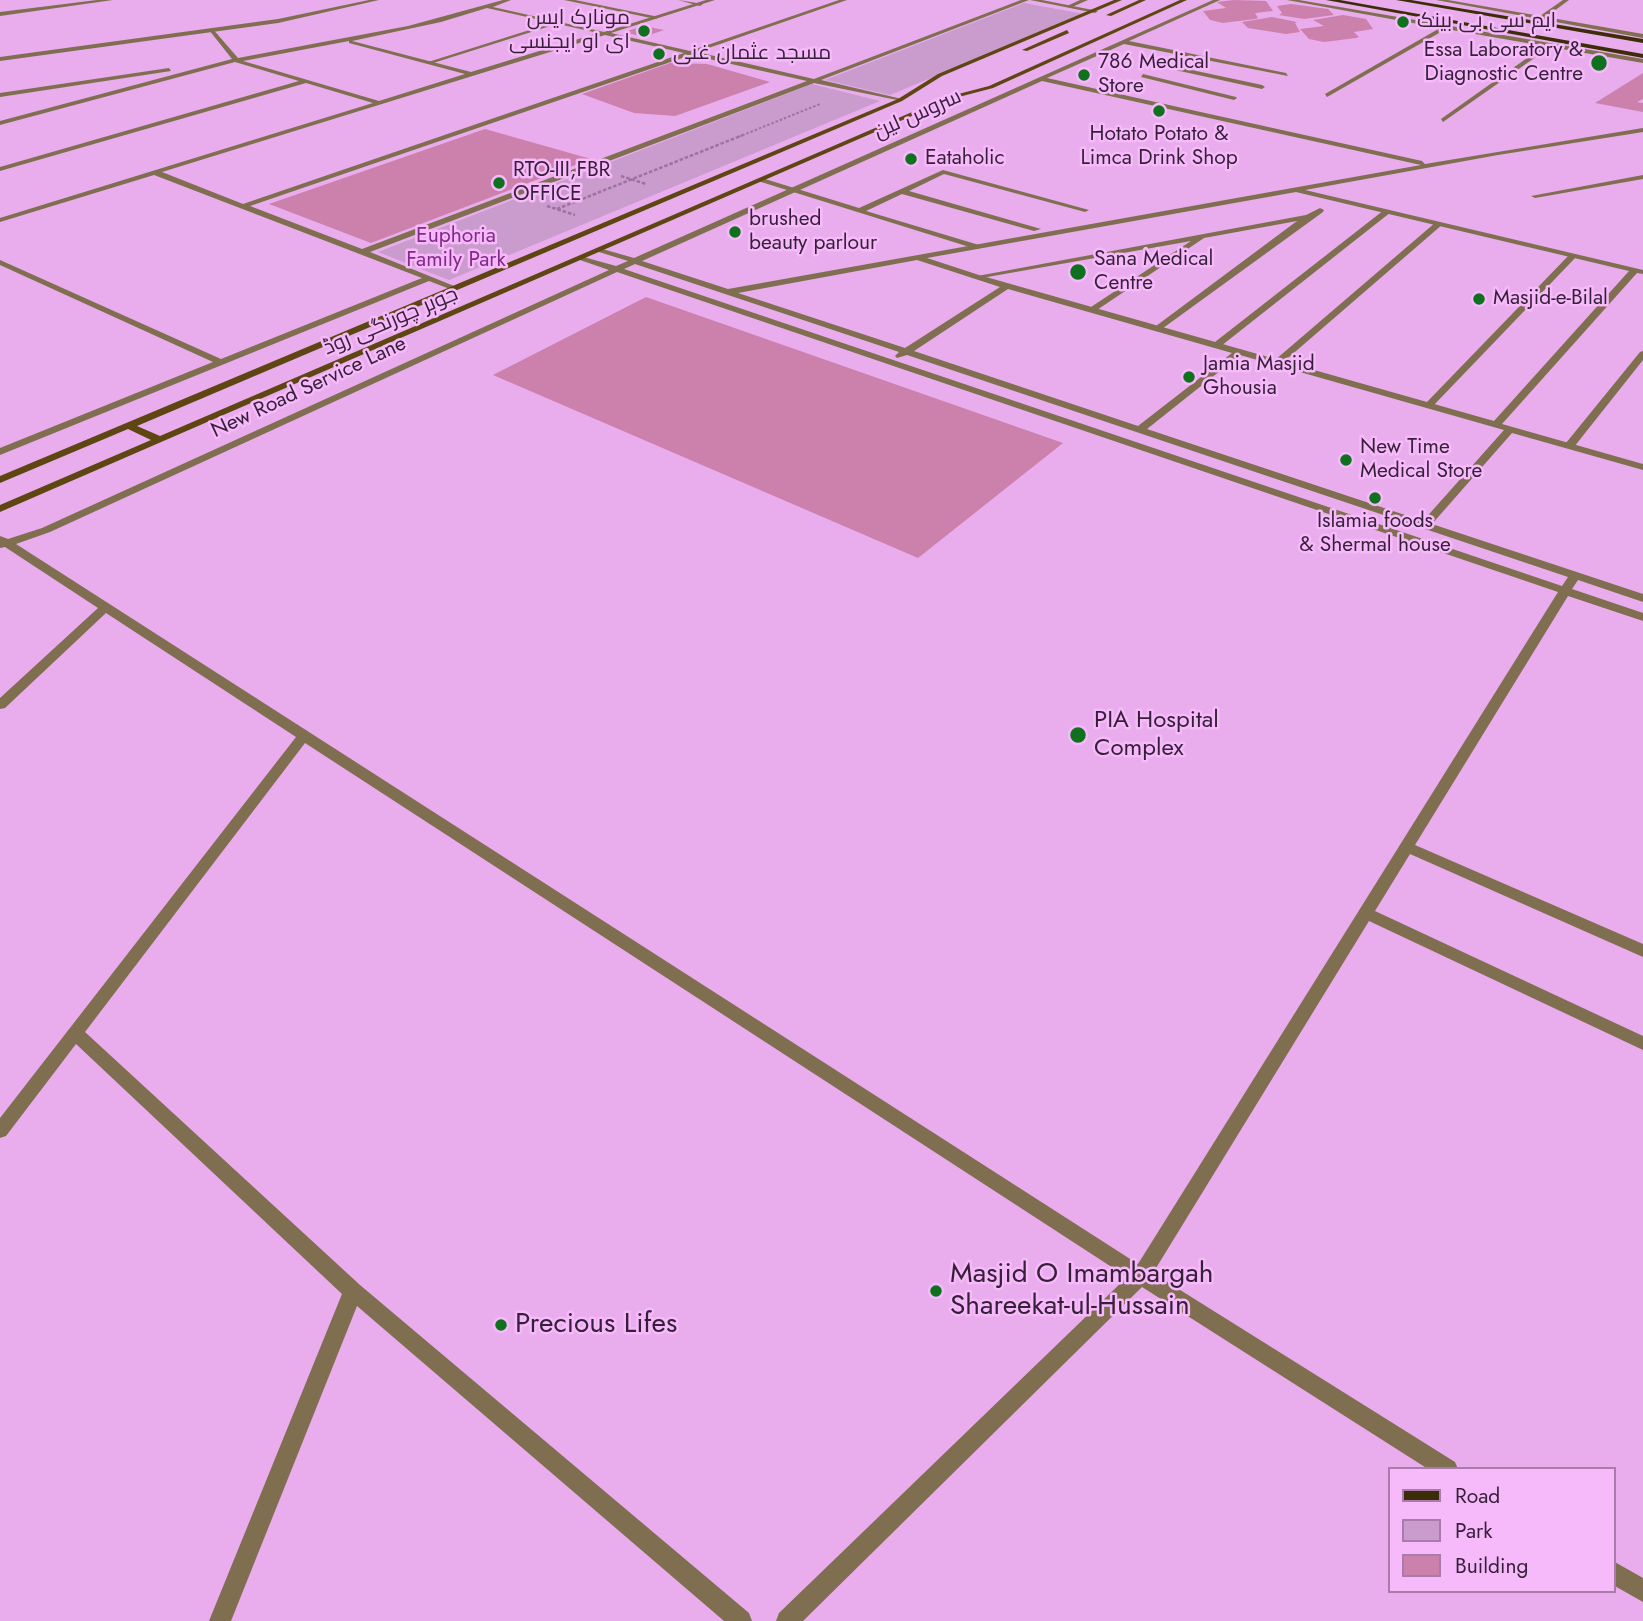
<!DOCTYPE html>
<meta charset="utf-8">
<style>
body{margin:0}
#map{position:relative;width:1643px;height:1621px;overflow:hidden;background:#e9acec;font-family:Jost,sans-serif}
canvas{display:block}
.legend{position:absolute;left:1388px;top:1467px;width:228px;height:126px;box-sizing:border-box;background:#f6b9fa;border:2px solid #a97bac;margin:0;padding:9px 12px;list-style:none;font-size:21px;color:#361f38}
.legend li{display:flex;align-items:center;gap:14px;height:35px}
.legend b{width:35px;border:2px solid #a97bac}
</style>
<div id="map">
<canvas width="1643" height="1621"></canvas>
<ul class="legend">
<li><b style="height:9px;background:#3c2d08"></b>Road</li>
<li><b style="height:19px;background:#ca9bcd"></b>Park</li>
<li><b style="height:19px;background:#cc80ac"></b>Building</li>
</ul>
</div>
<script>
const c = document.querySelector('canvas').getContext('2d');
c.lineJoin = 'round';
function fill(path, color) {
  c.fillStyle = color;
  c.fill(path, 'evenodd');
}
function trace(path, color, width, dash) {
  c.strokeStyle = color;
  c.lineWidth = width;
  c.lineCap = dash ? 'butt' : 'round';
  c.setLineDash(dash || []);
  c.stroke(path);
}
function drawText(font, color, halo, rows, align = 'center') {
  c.font = font + ' Jost,Cairo,sans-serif';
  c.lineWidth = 5;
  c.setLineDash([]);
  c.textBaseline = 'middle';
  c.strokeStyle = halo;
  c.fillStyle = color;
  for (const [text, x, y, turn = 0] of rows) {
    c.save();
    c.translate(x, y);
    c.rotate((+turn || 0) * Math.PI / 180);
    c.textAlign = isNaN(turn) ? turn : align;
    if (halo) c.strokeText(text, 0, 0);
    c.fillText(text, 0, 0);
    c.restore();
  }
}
fill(new Path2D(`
 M1024 3 1084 14 890 95 825 80Z
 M812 84 880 101 449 280 378 252Z`), '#ca9bcd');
fill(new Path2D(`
 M1234 0 1266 1 1273 11 1255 13 1258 18 1255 19 1223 23 1210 20 1203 11 1226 8 1217 2Z
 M1291 4 1328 9 1334 15 1304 19 1279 15 1282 13 1277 6Z
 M1343 15 1366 19 1373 29 1354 32 1359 37 1356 38 1324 42 1309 39 1300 29 1324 26 1313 20Z
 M1272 17 1297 22 1295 23 1300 32 1286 34 1248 28 1242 22Z
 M644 26 664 30 644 37 624 32Z
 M670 63 707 64 770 82 675 116 634 113 582 94Z
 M1643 73V99L1637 102 1643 103V112L1595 103Z
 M485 129 591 159 371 243 269 204Z
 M646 297 1063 443 918 558 493 375Z`), '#cc80ac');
trace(new Path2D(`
 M738 137 820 104`), '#9e71a0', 2, [2.5, 2]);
trace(new Path2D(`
 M621 176 646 184
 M547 206 575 215
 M557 209 743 135`), '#9e71a0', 2.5, [3.5, 2]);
fill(new Path2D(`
 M564 0H575L659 17 656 19Z
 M678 0 703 4 700 6Z
 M1080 0H1088L1072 7 1067 6Z
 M558 21 563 22 430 64 425 63Z
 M943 170 1089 210 1085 212 944 174 909 191 1041 229 1034 231 902 194 866 211 979 245V249H976L758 181 765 179 859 208Z
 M1320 208 1324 210 1323 212 1159 331 1156 330V326L1297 221 1204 238 1094 312 1091 311V307L1191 241 976 279 972 277 1306 215Z
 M1384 210 1391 212 1221 346H1215V342Z
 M1436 222 1443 224 1281 364H1275V360Z
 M1570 254 1577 256 1433 406H1427V402Z
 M1643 351V360L1574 447H1566V443L1640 352Z`), '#7f6f50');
fill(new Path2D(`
 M97 0H113L0 16V12Z
 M503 0H511L493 7 604 32 706 0H715L611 33 690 51 839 0H847L697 52 814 79 1021 0H1029L821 80 902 99V101L814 83 370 252 459 288 455 291 429 281 0 455V448L213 362 0 265V260L221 359 422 278 154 175 0 222V218L373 103 306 83 0 171V167L299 81 235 62 0 125V121L232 59 209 30 212 28 238 58 408 26ZM487 8 598 33 471 72 352 41 441 22ZM605 35 684 53 243 204 162 172ZM349 41V43L465 74 379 101 243 61ZM691 55 807 81 362 249 250 206Z
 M1030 0H1042L1098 11 1095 13Z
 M1213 0H1220L1129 41 1286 73 1288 76 1124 44 1047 78 1422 161 1425 164 1643 128V132L1498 155 1305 190 1643 270V274L1637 273 1502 424 1643 464V470L1512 433 1432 524 1643 594V602L1578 580 1572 589 1643 613V621L1568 596 1415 845 1643 944V957L1410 854 1375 911 1643 1036V1050L1369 921 1153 1273 1455 1462 1458 1469H1428L1142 1287 803 1621H776L779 1613 1127 1277 305 743 85 1032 360 1285 749 1613 752 1621H724L357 1306 231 1621H209L342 1294 76 1044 6 1136 0 1138V1118L296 737 106 613 5 708 0 709V698L98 608 5 547 0 548V536L8 539 42 528 609 270 580 260V256L616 266 628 261 599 252V248L634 258ZM1042 81 1421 165 728 289 642 261ZM1296 192 1629 271 1494 421 979 275 927 258ZM917 260 1000 287 905 348 738 293ZM635 264 899 352 895 356 897 358 907 355 1568 577 1562 586 624 269ZM617 272 1558 592 1138 1264 16 544 50 532ZM1008 289 1232 353 1138 426 914 351ZM1240 355 1504 430 1423 521 1147 429Z
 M1287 0H1299L1643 59V63L1550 47 1443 122 1441 119 1544 46 1446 29 1327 97 1325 94 1440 28Z
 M1436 0H1448L1540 16 1563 0H1569L1546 17 1643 34V38Z
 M1159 63 1262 85 1265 87 1262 89 1157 66Z
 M169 68 171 71 0 97V93Z
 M1143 74 1236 97 1237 98 1234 100 1141 77Z
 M1643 175V179L1535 198 1531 196Z
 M1613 1561 1643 1578V1602L1613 1585Z`), '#7f6f50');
fill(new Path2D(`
 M369 0H379L278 23 0 61V57L278 19Z`), '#7f6f50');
fill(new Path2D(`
 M1114 0H1122L942 76 902 101 137 426 160 436 947 97 989 86 1180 0H1187L993 88 951 99 0 512V505L151 440 128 429 0 483V476L898 99 938 74Z
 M1139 0H1146L1111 16 1106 15Z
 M1067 30 1069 33 1027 51 1022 50Z`), '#5d4611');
fill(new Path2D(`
 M1326 0H1340L1643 54V58Z
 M1396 0H1411L1643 39V43Z`), '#3c2d08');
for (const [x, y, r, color] of [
 [1403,22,7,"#0f701e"],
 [644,31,7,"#0f701e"],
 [659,54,7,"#0f701e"],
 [1599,63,9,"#0f701e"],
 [1084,75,7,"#0f701e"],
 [1159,111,7,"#0f701e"],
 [911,159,7,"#0f701e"],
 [499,183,7,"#0f701e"],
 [735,232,7,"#0f701e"],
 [1078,272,9,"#0f701e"],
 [1479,299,7,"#0f701e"],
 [1189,377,7,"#0f701e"],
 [1346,460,7,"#0f701e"],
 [1375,498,7,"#0f701e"],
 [1078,735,9,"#0f701e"],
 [936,1291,7,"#0f701e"],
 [501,1325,7,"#0f701e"]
]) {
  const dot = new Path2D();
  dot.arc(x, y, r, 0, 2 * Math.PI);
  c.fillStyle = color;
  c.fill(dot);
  trace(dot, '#f6b9fa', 2.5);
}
drawText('21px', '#361f38', '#f6b9fa', [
 ["مونارک ایس",630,19,"right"],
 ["ای او ایجنسی",630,43,"right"],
 ["ایم سی بی بینک",1417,22],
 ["Essa Laboratory &",1583,51,"right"],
 ["Diagnostic Centre",1583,75,"right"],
 ["مسجد عثمان غنی",673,54],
 ["786 Medical",1098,63],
 ["Store",1098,87],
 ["Hotato Potato &",1159,135,"center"],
 ["Limca Drink Shop",1159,159,"center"],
 ["Eataholic",925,159],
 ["RTO-III,FBR",513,171],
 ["OFFICE",513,195],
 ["brushed",749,220],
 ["beauty parlour",749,244],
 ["Sana Medical",1094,260],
 ["Centre",1094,284],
 ["Masjid-e-Bilal",1493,299],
 ["Jamia Masjid",1203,365],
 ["Ghousia",1203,389],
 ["New Time",1360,448],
 ["Medical Store",1360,472],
 ["Islamia foods",1375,522,"center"],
 ["& Shermal house",1375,546,"center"]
], 'left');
drawText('21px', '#361f38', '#f6b9fa', [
 ["سروس لین",918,115,-24],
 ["جوہر چورنگی روڈ",391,322,-23],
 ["New Road Service Lane",309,388,-25]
]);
drawText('21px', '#83298a', '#f6b9fa', [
 ["Euphoria",456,237],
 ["Family Park",456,261]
]);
drawText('24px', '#361f38', '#f6b9fa', [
 ["PIA Hospital",1094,721],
 ["Complex",1094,749]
], 'left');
drawText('28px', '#361f38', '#f6b9fa', [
 ["Masjid O Imambargah",950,1275],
 ["Shareekat-ul-Hussain",950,1307],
 ["Precious Lifes",515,1325]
], 'left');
</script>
